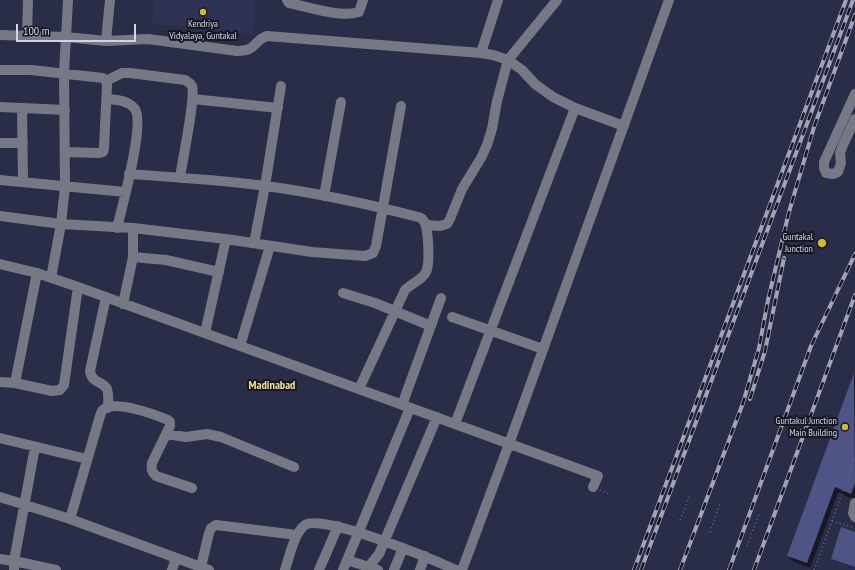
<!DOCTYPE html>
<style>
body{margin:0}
#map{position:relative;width:855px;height:570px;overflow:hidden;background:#2a2d47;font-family:"PT Sans Narrow",sans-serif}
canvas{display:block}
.scale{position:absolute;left:16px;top:24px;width:120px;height:18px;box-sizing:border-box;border:2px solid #d1d4e5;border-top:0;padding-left:5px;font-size:12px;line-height:14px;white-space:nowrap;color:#d1d4e5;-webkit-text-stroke:3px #151722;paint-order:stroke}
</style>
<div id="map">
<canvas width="855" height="570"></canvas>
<div class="scale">100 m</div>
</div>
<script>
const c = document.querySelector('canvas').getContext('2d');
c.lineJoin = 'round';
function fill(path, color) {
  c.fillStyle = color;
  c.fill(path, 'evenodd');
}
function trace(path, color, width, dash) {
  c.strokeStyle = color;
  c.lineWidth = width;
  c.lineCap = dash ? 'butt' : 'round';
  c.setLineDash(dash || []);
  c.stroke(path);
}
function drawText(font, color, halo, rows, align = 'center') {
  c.font = font + ' "PT Sans Narrow",sans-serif';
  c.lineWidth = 4;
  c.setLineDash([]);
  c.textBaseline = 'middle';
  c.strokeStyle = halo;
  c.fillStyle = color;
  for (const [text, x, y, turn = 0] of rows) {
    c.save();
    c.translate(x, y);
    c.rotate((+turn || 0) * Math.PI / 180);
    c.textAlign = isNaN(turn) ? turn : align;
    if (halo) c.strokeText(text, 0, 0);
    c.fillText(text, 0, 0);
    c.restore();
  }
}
fill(new Path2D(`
 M154 0H255L253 34 152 24Z`), '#2f3253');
fill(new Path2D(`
 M855 374V497L854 499 838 493 810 568 792 561 788 556Z
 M855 533V567L832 560V559Z`), '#0007');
fill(new Path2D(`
 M854 373 855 483 851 494 835 487 807 563 787 556Z
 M841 527 855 532V567L831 559Z`), '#4f5486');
trace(new Path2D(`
 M600 490 610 494
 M680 520 690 495
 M832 521 855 528
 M710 532 720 504
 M747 546 759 514
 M814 570 855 458`), '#696c83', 1.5, [1, 3]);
trace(new Path2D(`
 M287 0 289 3C309 7 339 18 359 12L363 0
 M0 35 66 37 106 41 148 39 237 51C258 51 252 41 267 36L481 53 493 55 508 60 522 70 535 84 553 97 575 108 624 126
 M27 36 28 0
 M106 41 110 0
 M481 53 498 0
 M0 70H31L103 78 106 81 107 85 104 148 103 152 99 153 65 152
 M106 81 122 73H130L185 80C188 82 190 82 192 86 196 97 182 162 180 178
 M855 94 824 162V168L826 173 833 174 838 172 841 163 840 153 843 145 855 119
 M107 99C117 100 128 100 135 109 145 124 122 207 117 228
 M193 99 278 108
 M0 107 65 110
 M22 108 23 182
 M0 143H23
 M129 174C174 177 221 180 266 186 317 193 368 204 418 217 420 217 423 219 423 220 429 227 430 265 426 272 422 280 411 284 405 290L359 389
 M0 180 125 192
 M324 196 341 102
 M0 216 61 224 133 228 226 239 312 252 365 256 373 253 376 246 401 106
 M426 225 440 226 447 224 450 219 462 189 481 158 487 145 492 129 497 101 508 60 557 0
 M254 243 265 186 281 86
 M133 257 166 260 219 272
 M0 264 37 273 78 287 598 476 593 487
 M51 278 61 224 65 187 64 73 68 0
 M343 293 375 303 431 326
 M106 297 90 371C92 384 102 380 107 389 109 394 108 402 108 408
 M123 304 133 257V228
 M452 317 543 349
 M205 333 226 239
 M240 346 270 246
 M0 382 15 383 52 391 60 390 64 385 78 287
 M15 383 37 273
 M402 405 441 298
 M455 424 575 108
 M166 434 186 437 207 434 221 437 294 467
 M0 438 87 459
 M35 447 14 561 56 570
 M0 497 70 519 209 570
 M855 503 853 513 855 517
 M70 519 100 416C101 414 101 411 103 410 114 399 156 415 168 420L170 422V426L152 463C151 470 152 472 156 476L192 488
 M0 559 14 561V570
 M347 560 378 570
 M201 567 209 533 211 528 216 525 297 535
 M172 570 176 558
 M285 570C289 558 294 533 305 525 322 513 434 560 456 570
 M319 570 338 526
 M343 570 410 408
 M366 570 379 554 437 417
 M394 570 403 548
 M420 570 425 556
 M462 570 509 444 669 0`), '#757885', 10);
const rail = new Path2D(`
 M750 399 765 351 784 258
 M634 570 846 0
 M641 570 853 0
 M680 570 743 403 759 348 768 300 789 212 814 127 855 15
 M729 570 811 346 855 254
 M754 570 855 295`);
trace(rail, '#a1a4b8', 4);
trace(rail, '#151722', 2.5, [8]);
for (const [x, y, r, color] of [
 [203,12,4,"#ceb837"],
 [822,243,5,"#ceb837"],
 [845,427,4,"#ceb837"]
]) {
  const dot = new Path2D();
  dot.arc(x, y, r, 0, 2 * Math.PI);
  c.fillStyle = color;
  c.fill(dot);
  trace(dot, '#151722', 1.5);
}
drawText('10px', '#d1d4e5', '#151722', [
 ["Kendriya",203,24,"center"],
 ["Vidyalaya, Guntakal",203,36,"center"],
 ["Guntakal",813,237],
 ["Junction",813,249],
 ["Guntakul Junction",837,421],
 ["Main Building",837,433]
], 'right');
drawText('bold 12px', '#efe193', '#151722', [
 ["Madinabad",272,386]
]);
</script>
